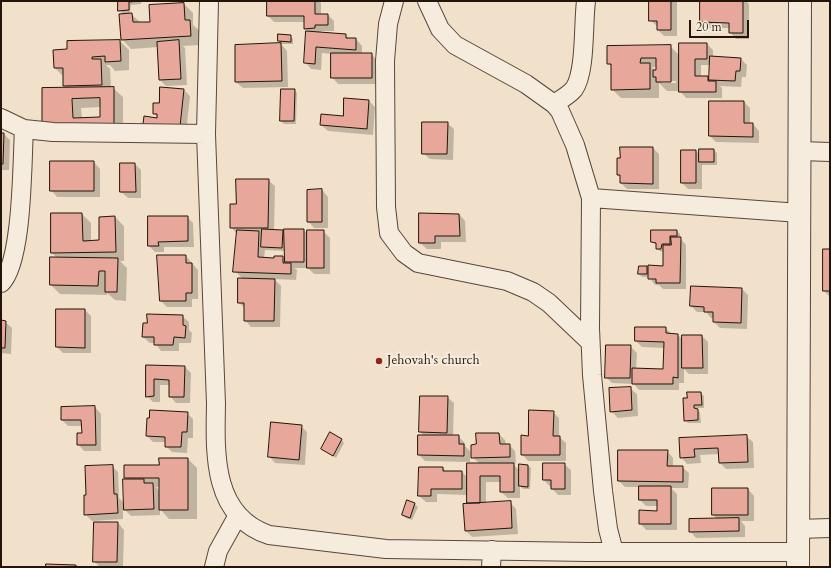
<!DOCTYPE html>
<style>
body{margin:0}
#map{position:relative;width:831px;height:568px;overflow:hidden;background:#f1e1ca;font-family:Cardo,serif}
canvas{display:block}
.frame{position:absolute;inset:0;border:2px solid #231409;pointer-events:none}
.scale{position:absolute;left:689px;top:20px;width:60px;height:18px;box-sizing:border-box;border:2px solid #231409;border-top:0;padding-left:5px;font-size:12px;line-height:14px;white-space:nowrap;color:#231409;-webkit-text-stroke:3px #f6ecdd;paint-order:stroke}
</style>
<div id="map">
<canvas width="831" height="568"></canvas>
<div class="frame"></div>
<div class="scale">20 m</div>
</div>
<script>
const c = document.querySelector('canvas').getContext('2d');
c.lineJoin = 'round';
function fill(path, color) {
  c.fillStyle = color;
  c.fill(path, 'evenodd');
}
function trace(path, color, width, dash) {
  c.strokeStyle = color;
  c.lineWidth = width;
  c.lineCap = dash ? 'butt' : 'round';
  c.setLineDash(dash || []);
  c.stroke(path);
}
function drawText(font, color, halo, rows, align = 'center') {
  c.font = font + ' Cardo,serif';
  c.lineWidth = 4;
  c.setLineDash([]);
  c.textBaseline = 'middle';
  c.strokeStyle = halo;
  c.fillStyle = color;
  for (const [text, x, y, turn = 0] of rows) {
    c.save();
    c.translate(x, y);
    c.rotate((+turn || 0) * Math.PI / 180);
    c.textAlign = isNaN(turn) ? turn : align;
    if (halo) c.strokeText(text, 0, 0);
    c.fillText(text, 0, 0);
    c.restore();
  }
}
fill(new Path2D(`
 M119 1H141V4L131 5 130 13 141 23 151 22 184 4 193 13V25L199 30 200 45 183 46 185 48 187 85 166 86 160 80 158 47 131 49 122 39 123 14 119 10Z
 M268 1H319L321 3V15H328L334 21V31H321V33L345 35 350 39H356L362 46V54H371L378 61V84H338L332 77V54L322 53 321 70 311 69 305 62 307 31 305 28V22H274L268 16Z
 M650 1H677V36H664L658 30V27L650 20Z
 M701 1H746L749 4V39H736L730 32V28H707L701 22Z
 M290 36 293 39V44H282L279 41Z
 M120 41 129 50V70L115 71 110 65H106L110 69 111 88H113L123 97V139H53L67 89 64 86V77L55 68 68 50ZM101 107V118L82 119 81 108Z
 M281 44 287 51 288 87 243 88 236 82Z
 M707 44 713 50V57L740 58 747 65 746 77H742L741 87 720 86 722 88V98H686L680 91H667L659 83V98H621L612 89V67L608 63 670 46 680 56ZM701 65H711L710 79 708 77H701ZM652 67H657V72ZM662 81H676V83H662Z
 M184 90 190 96 185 142 154 113 160 104Z
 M294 90 297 93 296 124H284L281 121Z
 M369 101 375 107 373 135 328 131 321 125 343 117Z
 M744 102 750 108V124H753L759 131V143L716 142 710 136Z
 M447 123 454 129 453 160 430 159 423 153Z
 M1 134H4L10 140 9 170H1Z
 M653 148 659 154V189H627L621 183V177L618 175Z
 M714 150 717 153V165H702V189H688L682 183 696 151 700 155Z
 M94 162 100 169V197H57L51 190Z
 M135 164 141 170V198H128L121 192Z
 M268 180 275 186 274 231H282L285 235 303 230 308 234 323 231 330 238V274H314L308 268H294L297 270 296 280 274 279 281 286 280 327H251L245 320V308L239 303 243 279 235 271 237 234 231 227 237 205ZM265 250 286 251V260L282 257 264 259Z
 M322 190 328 197V228H314L308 221Z
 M82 214 91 223V241H101L115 217 124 226V261H120L127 268 126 301 115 300 107 293V295L60 294 51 285 57 258 52 253Z
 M459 214 465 221 466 242H441V249H427L420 243Z
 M187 217 193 223 194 247H164V252H155L149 246Z
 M677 231 680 234V238L686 245V289H663L659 285H655L649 277H642L639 274 647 267 649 269 664 267V252L660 251 657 249V245L652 242Z
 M830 250V297L824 291Z
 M186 256 198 270V299H192V307H167L161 301Z
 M742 289 748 295 747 329 720 328 714 322V318H711L706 312H697L691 306Z
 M85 310 91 316V353H63L57 347Z
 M182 316 189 322V330L192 333 191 343H179V351H161L155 343H150L143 337Z
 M1 321 5 322 12 328 11 354 1 353Z
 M636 328H665L672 334 678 335 683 340V336H702L708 342V374H689L684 369V383H679V390H639L634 384 612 383 606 377 630 346 637 353 636 370H664L665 348 642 347 636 341Z
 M147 366 185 367 191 373 190 403H176L170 396V385H160V402H153L147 396Z
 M630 388 637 394 638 416 618 418 611 411Z
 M701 393 704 396V408H696L700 413 701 423H688L685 420Z
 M447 397 454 403 453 436H458L465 443V446L470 451V462L425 461 419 455 424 436 420 432Z
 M95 407 101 414V451H84L78 444 83 434 82 426H68L62 420Z
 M553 412 559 418V437L566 443V461H528L522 454 529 437Z
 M187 413 193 419V438H188L187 453 172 452 166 446V442H153L147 436Z
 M301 426 307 432 305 465 275 463 269 456Z
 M499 434 505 440 506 445H509L515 451 516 463H512L520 471V465L528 466 531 468 530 489H523L520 486V498H508L501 492V482H486V504L510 502 516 509 518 534 472 537 466 531 464 505H470L468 502V495L437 494V502H426L419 496 443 468 447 472H462L468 478 480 464 472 457 477 445Z
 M746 436 753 442 754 468 726 469 720 463 719 454 700 455 701 463 687 464 681 457 680 439Z
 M342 440 344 443 336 458 322 449Z
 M667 451 673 458V467H682L689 473 688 488H671L677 494V530H646L640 523 658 512V506H646L640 500V487H625L619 481Z
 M188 459 197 468V519H169L160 509V515L131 516 123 508V519L92 521 85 514 87 496 112 466 118 472 119 498 124 503 128 480 125 477ZM156 487H160V491Z
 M564 464 571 470V495H558L544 480Z
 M748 489 754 496V521H741L745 526V537L696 538 690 531 718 520 713 515Z
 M415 504 418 507 412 520 406 518 403 515Z
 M118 523 124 530 123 567H100L94 561Z`), '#0003');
const building = new Path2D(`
 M118 1H139L129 2V10L118 11Z
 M267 1H315V14H328V25H315V28L304 29V16H267Z
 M649 1H671V30H657V21H649Z
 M700 1H743V33H729V23L700 22Z
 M184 3 185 20H190L191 36 121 40 119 14 132 13 133 22H150L149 5Z
 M306 31 346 34V38H356V50L316 47 315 64 304 63Z
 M278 34 291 35V42L278 41Z
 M120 40 121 61 105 62V56L92 57V59H101L102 85 63 86V68H54L53 50 67 49V41Z
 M179 40 181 79 159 80 157 42Z
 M281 43 282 81 235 82V45Z
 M679 43H707V59H695V76H708V81H716V92H679Z
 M671 45V82H656V77H653V70H656V58H641L640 63H650V89L611 90V64H607V46Z
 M331 53H372V78H331Z
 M710 56 741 58 740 71H736L735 81 709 80Z
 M114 87V130L42 131V88ZM100 98V117L73 118 72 99Z
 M160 87 184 89 179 136 142 132 144 116 157 118V114H153V103H159Z
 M281 89H295L294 121H280Z
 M344 98 369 100 367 129 320 125 321 114 343 116Z
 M709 101H744V123H753V137L709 136Z
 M422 122H448L447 154H422Z
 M1 133H4L3 164H1Z
 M620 147H653V184L620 183V175H617V158H620Z
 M699 149H714V162H699Z
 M681 150H696V183H681Z
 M50 161H94V191H50Z
 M120 163H135L136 192H120Z
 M236 179H269L268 228H230V204H236Z
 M322 189V222H307V190Z
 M51 213H82L83 241 99 240V217L115 216 116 252 51 253Z
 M419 213 459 214 460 236H435V243H419Z
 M148 216H188V241L158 242 159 246H148Z
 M262 229 283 230 282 248 261 247Z
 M284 229H304V262H285Z
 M237 230 259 231 258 257 274 258V256H283V263H291V274L233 272Z
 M307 230H324V268H307Z
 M651 230H677V236H670V244H662L661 249H656V243L651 242Z
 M671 237H681L680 283H656V279H648V265L663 266V245H671Z
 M823 249H830V291H823Z
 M157 255H186V263H192V293H186V301H160Z
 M50 257 118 258 117 292H105V271H99L98 286 50 285Z
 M639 266H647V274H638Z
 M238 278 275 279 274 321H244V303H238Z
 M691 286 742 288 741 323 713 322V312H704V307L690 306Z
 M56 309H85V348L56 347Z
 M147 314 183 315V325L186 326 185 338 174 337 173 345H154V337H142L143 323H147Z
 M1 320 6 321 5 348H1Z
 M635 327H666V333L678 334V378L673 377V384H632V368L663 369 664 342 635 341Z
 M682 335H702L703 368H682Z
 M606 345H631L630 378H605Z
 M146 365 185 366 184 397H169V380L154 379V396L146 397Z
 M631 387 632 410 610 412 609 388Z
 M687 392H701L702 405H694V408L698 409V420L684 421 683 398H687Z
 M420 396H448L447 433 419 432Z
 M95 406 96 445H77V433H82L81 420H61V407Z
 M150 410 188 412 187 432H182L181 447H165V437L146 436 147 418H149Z
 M529 410 554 411 553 436H560V455H521V435L528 436Z
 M271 422 302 425 299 460 268 457Z
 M330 432 342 439 333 456 321 449Z
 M476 433H499L500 444H510V457L471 458V445L476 444Z
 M418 435H459V444H464V456L418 455Z
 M747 435 748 462 719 463 718 448 694 449 695 457 680 458 679 438Z
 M618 450H668L667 466H683V482L618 481Z
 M159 458H188V510H159V478H124V465H159Z
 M467 463H514V492H500V476H480V503H467Z
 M543 463H565V489H551V480H543Z
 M519 464 528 465V487L519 486Z
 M113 465 114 494H117L118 513 84 515V495H86L85 466Z
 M419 467H443V471H462V489H431V496H418Z
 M123 479H144V483H153L154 509 124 510Z
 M639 486H671V524H639V510L657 511V500H639Z
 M712 488H748V515H712Z
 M407 500 415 503 410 518 402 515Z
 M511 501 512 528 465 531 463 504Z
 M739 518V531L689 532V519Z
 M94 522H118L117 562H93Z
 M46 564 76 565V567H46Z`);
fill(building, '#e7a79b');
trace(building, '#231409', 1);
const minor = new Path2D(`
 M209 1 206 134 216 404C215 453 212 516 269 535L386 549 589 552H798
 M394 1 388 24 385 61 386 207 389 233 404 253 418 263 507 281 533 292 549 303 590 342
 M427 1 440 29 455 45 526 84 554 104 560 111 575 145 591 198 590 328 592 375 603 491 608 529 614 552
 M554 104C560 100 569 95 574 89 586 72 583 23 586 1
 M1 118 24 129 53 132 206 134
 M800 151 830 152
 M591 198 800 213
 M1 283C23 263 22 161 24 129
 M798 529 830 528
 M214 567 218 551 238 515
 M491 567 492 550`);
const tertiary = new Path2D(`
 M798 567 800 1`);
trace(minor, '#564739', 20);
trace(tertiary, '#564739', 24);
trace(minor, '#f6ecdd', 18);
trace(tertiary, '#f6ecdd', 22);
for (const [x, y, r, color] of [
 [379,361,4,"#8f2418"]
]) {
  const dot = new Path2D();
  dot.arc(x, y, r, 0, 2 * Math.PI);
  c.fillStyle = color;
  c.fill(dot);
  trace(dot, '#f6ecdd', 1.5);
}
drawText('13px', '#231409', '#f6ecdd', [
 ["Jehovah's church",387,361]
], 'left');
</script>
